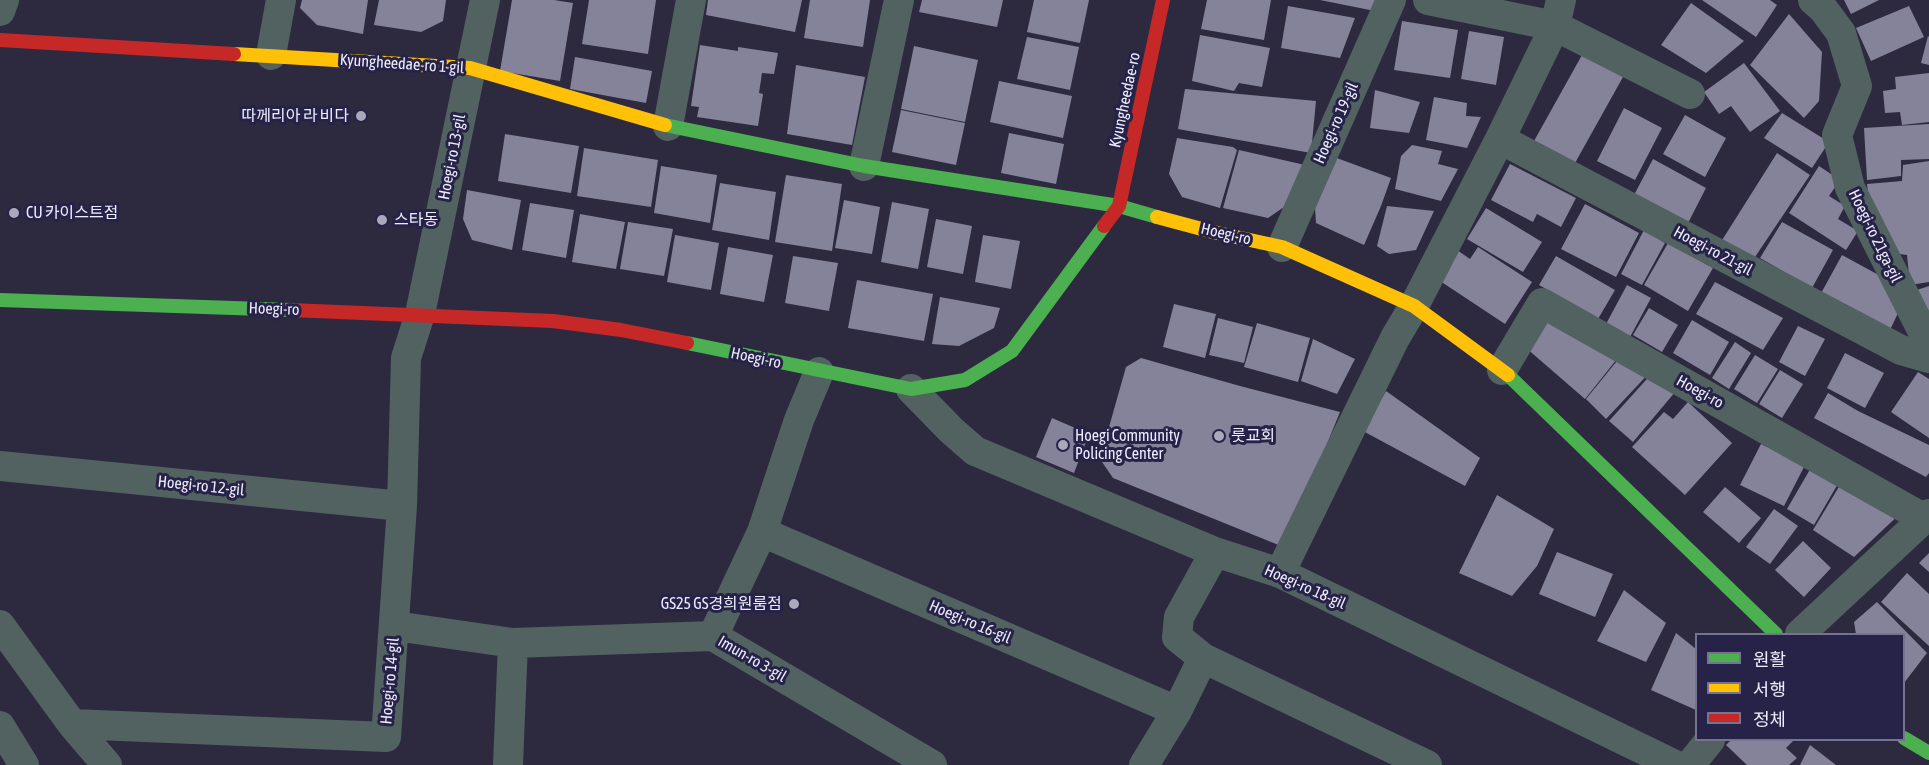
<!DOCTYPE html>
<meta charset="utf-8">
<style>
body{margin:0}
#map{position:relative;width:1929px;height:765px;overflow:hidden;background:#2d2a40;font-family:"Asap Condensed","Noto Sans KR",sans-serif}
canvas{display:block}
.legend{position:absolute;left:1695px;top:633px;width:210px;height:108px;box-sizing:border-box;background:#262248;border:2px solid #767390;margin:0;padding:8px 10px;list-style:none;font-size:18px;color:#ededfd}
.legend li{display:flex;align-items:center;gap:12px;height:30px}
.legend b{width:30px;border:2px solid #767390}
</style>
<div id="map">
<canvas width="1929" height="765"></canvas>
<ul class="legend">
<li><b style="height:8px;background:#4caf50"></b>원활</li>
<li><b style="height:8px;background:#ffc107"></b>서행</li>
<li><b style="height:8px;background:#c62828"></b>정체</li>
</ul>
</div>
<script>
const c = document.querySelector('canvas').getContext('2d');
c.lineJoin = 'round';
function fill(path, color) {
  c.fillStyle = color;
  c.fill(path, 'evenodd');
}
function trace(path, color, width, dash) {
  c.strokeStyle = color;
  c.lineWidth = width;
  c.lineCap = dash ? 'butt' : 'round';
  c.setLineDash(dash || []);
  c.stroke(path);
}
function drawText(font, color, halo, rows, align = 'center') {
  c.font = font + ' "Asap Condensed","Noto Sans KR",sans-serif';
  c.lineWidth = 6;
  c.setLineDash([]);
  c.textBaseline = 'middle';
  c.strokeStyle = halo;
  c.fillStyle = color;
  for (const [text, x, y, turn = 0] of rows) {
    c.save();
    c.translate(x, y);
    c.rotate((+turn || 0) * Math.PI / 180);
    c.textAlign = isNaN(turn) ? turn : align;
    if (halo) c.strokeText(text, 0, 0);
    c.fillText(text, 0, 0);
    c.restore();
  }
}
fill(new Path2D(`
 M302 0H368L363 34 317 25 300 8Z
 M379 0H446L443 21 421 32 374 25Z
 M512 0H554L573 3 560 81 500 71Z
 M589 0H656L648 54 582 44Z
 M708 0H802L795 32 706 15Z
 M810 0H870L863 47 804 38Z
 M922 0H1003L997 27 919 12Z
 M1034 0H1089L1080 43 1027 32Z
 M1207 0H1271L1264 40 1201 29Z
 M1320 0H1377L1375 11Z
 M1702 0H1770L1777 5 1756 37Z
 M1844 0H1879L1851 14Z
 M1691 3 1744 41 1706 73 1661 45Z
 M1288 6 1355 18 1340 58 1281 48Z
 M1909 6 1924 37 1871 61 1856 28Z
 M1789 14 1822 52 1819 101 1804 118 1750 65Z
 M1402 21 1458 30 1450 78 1394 70Z
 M1469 31 1504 37 1496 85 1461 79Z
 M1200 35 1270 48 1262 87 1239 83 1234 91 1192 81Z
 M1928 36 1929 37V65L1921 63Z
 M1027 37 1079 47 1070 90 1017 79Z
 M700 45 738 51V47L778 53 774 74 762 73 759 93 763 94 758 126 697 117 699 107 691 106Z
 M914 46 978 60 965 122 901 109Z
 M1582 55 1623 77 1575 163 1534 141Z
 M575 57 652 71 646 103 570 89Z
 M1744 63 1780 111 1750 132 1731 106 1719 114 1704 92Z
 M796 65 865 77 852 145 787 134Z
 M1929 73V122L1902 125 1900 112 1885 113 1883 91 1896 89 1895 77Z
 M999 81 1072 96 1063 138 990 122Z
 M1185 89 1316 101 1311 153 1178 129Z
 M1375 90 1420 102 1409 133 1370 128Z
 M1434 97 1467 103 1466 116 1481 117 1467 148 1426 140Z
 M1624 108 1662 128 1635 180 1597 161Z
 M901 110 965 123 956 165 892 152Z
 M1782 113 1829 142 1812 168 1764 138Z
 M1685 115 1726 138 1705 177 1663 154Z
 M1929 124V159L1901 160V176L1867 180 1864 128Z
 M1009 133 1064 144 1056 184 1001 173Z
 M505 134 579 146 571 193 498 181Z
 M1177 138 1233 147 1237 150 1220 208 1182 197 1169 174Z
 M1412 145 1442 151 1438 164 1458 169 1441 201 1395 189 1401 156Z
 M584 148 658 160 651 207 577 196Z
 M1239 150 1305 165 1284 207 1268 218 1223 208Z
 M1777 153 1810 175 1751 263 1719 245Z
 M1334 157 1391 178 1381 206 1364 245 1316 223 1315 207Z
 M1653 159 1706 188 1687 225 1633 197Z
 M1929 161V282L1910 285 1907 255 1892 253 1870 214 1867 184 1902 181 1903 165Z
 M1510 164 1576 198 1561 227 1537 214 1533 222 1491 200Z
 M661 166 717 175 710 223 654 213Z
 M1819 166 1840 180 1829 196 1845 206 1838 219 1858 231 1846 250 1789 213Z
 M786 175 842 184 832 251 775 242Z
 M720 183 776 192 769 240 712 230Z
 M467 190 521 200 512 250 472 240 463 219Z
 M844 200 880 207 872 254 835 248Z
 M892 202 929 209 918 269 881 262Z
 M530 203 574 210 566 258 522 250Z
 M1585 204 1639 233 1616 277 1561 249Z
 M1387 206 1434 211 1416 250 1389 254 1377 246Z
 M1486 208 1542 242 1523 272 1467 239Z
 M580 214 625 222 616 269 572 262Z
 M936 219 972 226 963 274 927 267Z
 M628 222 673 229 664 276 620 269Z
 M1782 222 1833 250 1812 288 1760 258Z
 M1644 230 1665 243 1642 285 1621 274Z
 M675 235 719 243 711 290 667 282Z
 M983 235 1020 241 1011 289 975 282Z
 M1668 243 1713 268 1688 311 1644 285Z
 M728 247 773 255 764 302 720 294Z
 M1478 247 1532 282 1505 324 1437 279 1457 250 1470 259Z
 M1842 255 1886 279 1899 311 1889 332 1819 297Z
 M793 256 838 263 829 311 785 303Z
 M1556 256 1615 290 1598 319 1539 285Z
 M857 280 933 294 924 341 848 328Z
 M1715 282 1783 318 1763 350 1696 314Z
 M1627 285 1651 298 1630 337 1606 324Z
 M1929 286V318L1914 291Z
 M940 297 1000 308 994 328 959 346 932 344Z
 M1174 304 1216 314 1205 358 1163 347Z
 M1649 308 1678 325 1662 352 1633 335Z
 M1218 318 1253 327 1244 363 1209 355Z
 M1545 318 1621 354 1585 399 1525 347Z
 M1692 320 1729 342 1710 375 1673 353Z
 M1257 323 1310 338 1298 382 1244 367Z
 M1798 326 1825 339 1805 376 1779 362Z
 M1313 339 1355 359 1337 394 1301 381Z
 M1735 342 1751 353 1729 389 1712 378Z
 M1845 353 1884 373 1865 408 1827 388Z
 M1755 355 1778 369 1757 403 1734 389Z
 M1621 356 1652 370 1606 419 1586 399Z
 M1141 358 1240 386 1340 412 1303 503 1281 546 1113 478 1100 459 1126 367Z
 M1655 370 1681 385 1633 442 1609 421Z
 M1780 370 1803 384 1782 418 1759 404Z
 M1918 372 1929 379V438L1891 412Z
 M1386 391 1480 458 1465 486 1363 431Z
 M1828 393 1858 411 1929 445V473L1926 477 1814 418Z
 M1688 402 1732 443 1685 495 1632 447 1664 412 1673 419Z
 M1052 418 1089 434 1074 473 1036 457Z
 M1761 444 1805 465 1784 506 1740 485Z
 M1812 466 1839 482 1814 525 1787 509Z
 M1843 480 1904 510 1854 557 1813 530Z
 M1725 487 1761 518 1739 543 1703 512Z
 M1497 495 1554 529 1537 566 1512 596 1459 573Z
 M1774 509 1798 526 1770 564 1746 547Z
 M1803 541 1831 568 1804 597 1775 570Z
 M1557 552 1613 574 1595 617 1539 594Z
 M1929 553V572L1919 563Z
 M1907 573 1929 594V646L1881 602Z
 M1624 590 1666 623 1646 662 1597 641Z
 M1877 602 1927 653 1904 683V634H1856L1854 622Z
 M1676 633 1696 649V710L1651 690Z
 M1731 740H1794L1786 748 1797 758 1789 765H1747L1726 745Z
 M1810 745 1836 765H1800Z`), '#858399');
trace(new Path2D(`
 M1428 0 1555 26 1690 94
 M1813 0 1824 10 1841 33 1857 86 1837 135 1850 188 1924 334 1929 338
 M0 11 4 0
 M271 55 281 0
 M668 126 691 0
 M1500 139 1901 350 1929 358
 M864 166 899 0
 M1282 247 1391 0
 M1502 370 1542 303 1925 519
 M911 389 951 430 975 451 1215 552 1280 573 1675 765
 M0 466 402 506
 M762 532 1177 711
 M1280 573 1395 338 1414 306 1500 139 1555 26 1561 0
 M0 625 72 724 107 765
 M395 626 513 643 713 636 932 765
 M1800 634 1929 514
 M713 636 762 532 799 420 819 372
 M1203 658 1427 765
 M72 724 386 737 402 506 406 358 420 314 485 0
 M0 726 24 765
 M508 765 513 643
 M1144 765 1177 711 1203 658 1177 637 1179 617 1215 552
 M1690 765 1710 740`), '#516261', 30);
trace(new Path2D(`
 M665 125 864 166 1119 206 1157 217
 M0 300 291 310
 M687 343 911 389 965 380 1012 351 1104 226
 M1508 375 1776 634
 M1904 738 1929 753`), '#4caf50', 14);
trace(new Path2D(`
 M234 54 470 68 665 125
 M1157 217 1213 232 1282 247 1414 306 1508 375`), '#ffc107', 14);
trace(new Path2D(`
 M0 40 234 54
 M1104 226 1119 206 1163 0
 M291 310 553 321 621 330 687 343`), '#c62828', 14);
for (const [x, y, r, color] of [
 [361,116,6,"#aaa9bb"],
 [14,213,6,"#aaa9bb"],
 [382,220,6,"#aaa9bb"],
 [1219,436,6,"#aaa9bb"],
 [1063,445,6,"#aaa9bb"],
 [794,604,6,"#aaa9bb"]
]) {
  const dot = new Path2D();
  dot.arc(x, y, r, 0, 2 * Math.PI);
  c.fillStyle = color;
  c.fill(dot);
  trace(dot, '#262248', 2);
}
drawText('16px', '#ededfd', '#262248', [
 ["Kyungheedae-ro 1-gil",402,64,4],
 ["Kyungheedae-ro",1125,100,-78],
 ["Hoegi-ro 19-gil",1336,123,-66],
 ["Hoegi-ro 13-gil",452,157,-79],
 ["Hoegi-ro",1226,234,13],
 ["Hoegi-ro 21ga-gil",1875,236,64],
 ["Hoegi-ro 21-gil",1713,251,28],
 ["Hoegi-ro",274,309,2],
 ["Hoegi-ro",756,358,12],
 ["Hoegi-ro",1700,392,29],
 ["Hoegi-ro 12-gil",201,486,6],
 ["Hoegi-ro 18-gil",1305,587,24],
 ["Hoegi-ro 16-gil",970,622,23],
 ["Imun-ro 3-gil",752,659,30],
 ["Hoegi-ro 14-gil",390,681,-85]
]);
drawText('16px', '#ededfd', '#262248', [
 ["따께리아 라 비다",349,116,"right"],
 ["CU 카이스트점",26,213],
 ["스타동",394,220],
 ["Hoegi Community",1075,436],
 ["Policing Center",1075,454],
 ["룻교회",1231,436],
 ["GS25 GS경희원룸점",782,604,"right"]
], 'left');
</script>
